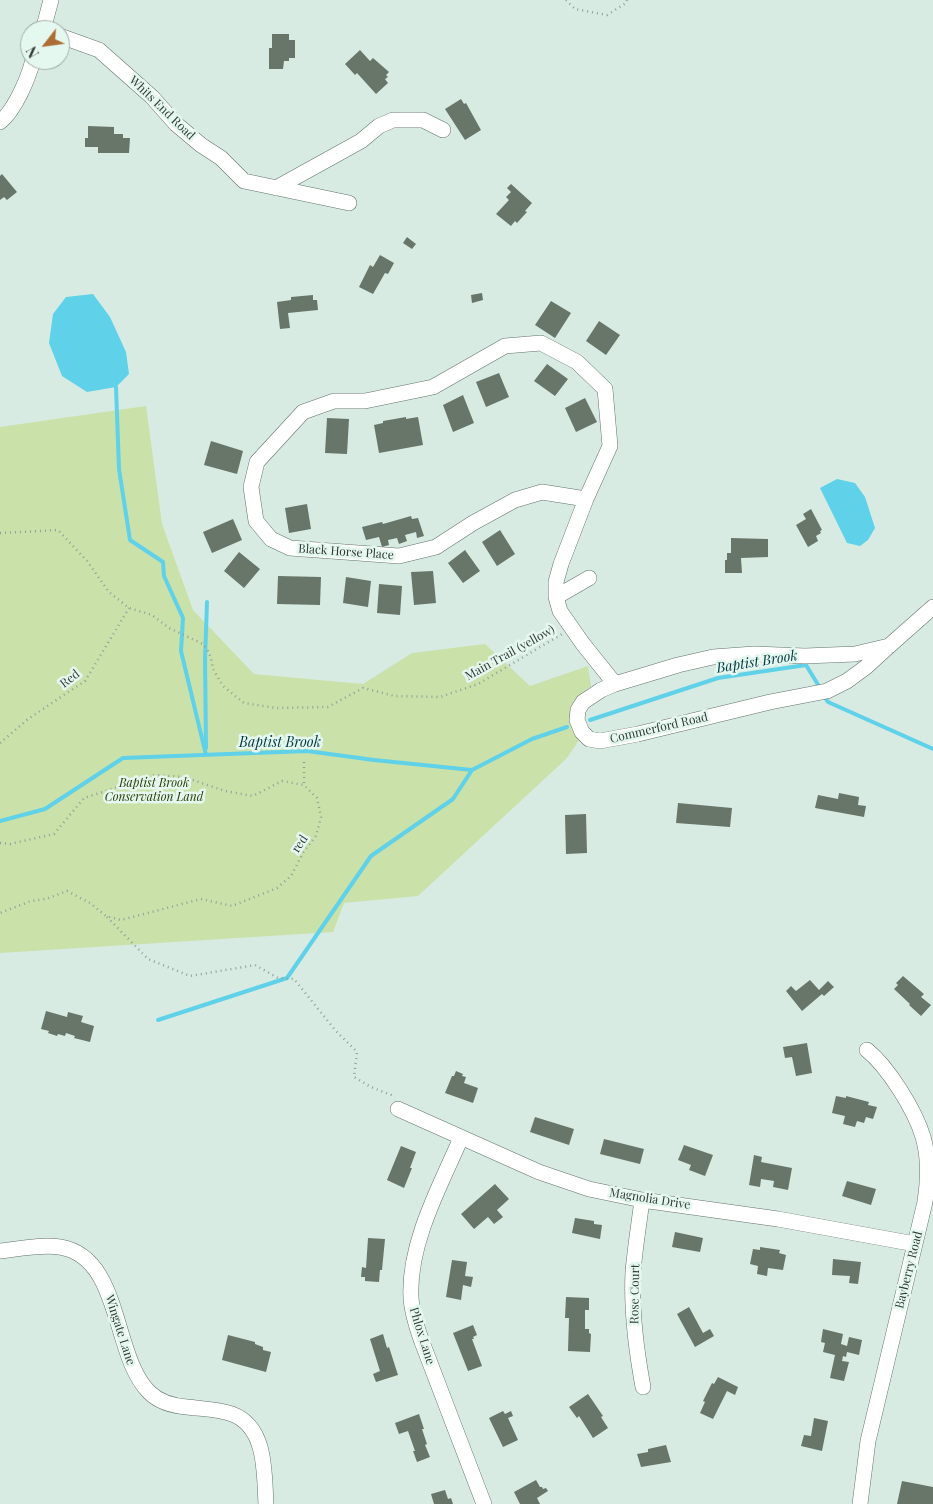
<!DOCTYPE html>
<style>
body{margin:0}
#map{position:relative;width:933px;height:1504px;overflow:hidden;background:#d7ebe3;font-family:"Playfair Display",serif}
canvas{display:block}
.north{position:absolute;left:20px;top:20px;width:50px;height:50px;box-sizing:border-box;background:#e5f8f0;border:1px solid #9daca6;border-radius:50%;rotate:240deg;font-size:14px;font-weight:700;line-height:20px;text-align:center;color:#323a37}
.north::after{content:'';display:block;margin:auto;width:18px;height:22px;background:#ad6e34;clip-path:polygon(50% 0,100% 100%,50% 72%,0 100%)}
</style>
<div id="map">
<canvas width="933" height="1504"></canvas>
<div class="north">N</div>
</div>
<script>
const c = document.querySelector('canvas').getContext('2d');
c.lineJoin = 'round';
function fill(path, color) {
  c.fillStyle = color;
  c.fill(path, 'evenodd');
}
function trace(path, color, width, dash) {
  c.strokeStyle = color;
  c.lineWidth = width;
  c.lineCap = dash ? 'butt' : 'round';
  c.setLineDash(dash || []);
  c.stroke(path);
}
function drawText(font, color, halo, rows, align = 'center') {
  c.font = font + ' "Playfair Display",serif';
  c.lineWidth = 5;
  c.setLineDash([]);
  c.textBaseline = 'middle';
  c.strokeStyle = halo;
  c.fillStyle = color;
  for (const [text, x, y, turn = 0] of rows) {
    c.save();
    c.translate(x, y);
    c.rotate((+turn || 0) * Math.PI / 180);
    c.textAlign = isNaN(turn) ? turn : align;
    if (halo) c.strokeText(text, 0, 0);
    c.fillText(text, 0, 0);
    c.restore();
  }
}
fill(new Path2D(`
 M146 406 162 524 193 610 254 674 363 684 412 653 485 644 530 686 588 666 591 686 579 695 575 702 580 739 566 759 418 896 344 903 333 932 0 953V427Z`), '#cae1aa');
fill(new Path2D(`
 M93 294 110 317 126 352 129 374 116 387 87 392 62 376 49 343 53 314 66 297Z
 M837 479 855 483 865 497 875 528 868 540 860 546 847 543 820 488Z`), '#5fd1e8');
trace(new Path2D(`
 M116 387 119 469 130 540 163 562 164 576 183 618 181 651 206 755
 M824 696 828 702 933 749
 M590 720 718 678 806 665 820 688
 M206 748 205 659 207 602
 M0 821 45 809 123 758 307 751 374 760 472 770 532 739 567 727
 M158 1020 287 978 371 856 453 799 472 770`), '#5fd1e8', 4);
fill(new Path2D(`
 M272 34H289V40H295V58H289V61H284L283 69H269V48H272Z
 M360 50 370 61 373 58 389 72 386 75 388 77 385 79 388 83 376 94 357 73 355 75 345 64Z
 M461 99 464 104 466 103 481 130 465 140 445 109Z
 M88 126 114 127V134H123V138H130L129 153H98V147H85V138H88Z
 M2 174 17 192 7 200 4 197 0 200V176Z
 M511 184 532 203 525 211 527 212 517 223 515 221 511 226 496 214 509 200 506 197 511 192 507 188Z
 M407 237 416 244 412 249 403 243Z
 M380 255 394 263 388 274 385 273 373 294 359 287 370 265 373 267Z
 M482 293 483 300 472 303 471 295Z
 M313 295V300H317L318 310 288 313 290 328 280 329 277 302 291 300V297Z
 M551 301 571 313 555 338 535 325Z
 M599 321 620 335 606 355 586 341Z
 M547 364 568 379 555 396 534 381Z
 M499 373 509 397 486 407 476 382Z
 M463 395 474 423 453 432 443 405Z
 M585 398 597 422 576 432 565 408Z
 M406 417V419L418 417 423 445 379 453 374 425 383 423V421Z
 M327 418 349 419 347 454 325 453Z
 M211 441 243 451 237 474 204 465Z
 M307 504 311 529 289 533 285 508Z
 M811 509 822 530 820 531 821 533 816 536 818 541 808 547 796 525 806 519 803 514Z
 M411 516 412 519 418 518 424 536 417 538 416 532 405 535 407 541 399 544 397 538 388 540 389 545 382 547 379 537 366 540 362 527 382 522 383 524Z
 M233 519 242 540 212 553 203 532Z
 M500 530 515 554 497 566 482 542Z
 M731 538 768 539V557L741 558 742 573H725V560H727V553H731Z
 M465 550 480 571 463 583 448 563Z
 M239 552 260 569 244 588 224 571Z
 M433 571 436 603 414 605 411 572Z
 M278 576 321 577 320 605 277 604Z
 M346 577 371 581 368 607 343 603Z
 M379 584 402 586 400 615 377 613Z
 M839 793 859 797 858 805 866 806 864 817 815 808 818 795 838 799Z
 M678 803 732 808 730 827 676 823Z
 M586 814 587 853 566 854 565 815Z
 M903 976 924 994 921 997 931 1005 921 1016 909 1005 910 1004 894 989 898 985 896 983Z
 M810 980 819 990 828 981 834 987 824 996 822 994 802 1011 786 991 791 986 796 991Z
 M46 1011 67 1017 68 1012 83 1016 81 1022 94 1026 90 1042 74 1038 75 1036 66 1033 65 1036 58 1034 57 1036 48 1033 49 1031 41 1029Z
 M807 1043 812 1073 796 1076 792 1057 785 1058 783 1047Z
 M456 1071 463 1074 462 1076 466 1077 464 1083 478 1088 473 1103 445 1093 452 1076H454Z
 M836 1096 846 1098V1096L869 1102 868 1105 877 1107 873 1119 866 1117 864 1123 857 1121 855 1127 843 1124 845 1116 832 1113Z
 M535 1117 574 1129 569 1145 530 1132Z
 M604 1139 644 1149 640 1164 600 1154Z
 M684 1145 713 1155 705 1176 689 1170 691 1165 678 1160Z
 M401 1146 416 1152 410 1168H412L404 1188 387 1180Z
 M754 1155 762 1157 761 1162 792 1168 788 1190 773 1187 774 1181 761 1179 760 1187 749 1185Z
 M847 1181 876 1189 871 1205 842 1196Z
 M495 1184 509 1199 497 1210 503 1217 494 1224 488 1217 474 1229 461 1214Z
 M575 1218 594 1221V1224L602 1225 600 1239 572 1233Z
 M675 1232 703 1238 700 1252 672 1247Z
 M368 1238 385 1239 382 1270H380L379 1282 365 1281V1277H361L362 1267 366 1268Z
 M760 1247 780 1250 779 1253 786 1255 783 1270 768 1268 767 1276 757 1274 758 1266 750 1264 753 1249 760 1250Z
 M833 1259 861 1262 858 1284 849 1283 850 1276 832 1275Z
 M452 1260 467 1262 465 1276 473 1277 471 1287 463 1285 461 1300 446 1297Z
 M566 1297 589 1298V1310H585V1329H589V1333L591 1334 590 1352 568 1351 569 1318H565Z
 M689 1307 703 1333 710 1329 714 1336 695 1347 677 1314Z
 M473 1325 477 1335 473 1337 474 1339H472L482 1366 468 1371 453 1333Z
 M823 1329 843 1334 841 1344 847 1346 849 1337 862 1340 859 1355 847 1352 846 1357 843 1356 842 1361 849 1362 844 1381 830 1378 835 1355 823 1352 825 1343 821 1342Z
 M383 1334 387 1348 389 1347 398 1375 376 1382 373 1374 380 1371 370 1339Z
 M228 1335 255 1342V1344L263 1347V1350L271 1352 266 1372 222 1360Z
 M718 1377 738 1387 735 1395 727 1391 713 1419 700 1413 705 1402 703 1401 712 1383 714 1384Z
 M588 1394 603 1416 601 1417 608 1428 593 1438 579 1416 577 1418 569 1407Z
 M503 1411 505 1414 511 1411 513 1416 508 1418 518 1440 503 1447 489 1418Z
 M419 1414 424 1429H422L427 1444 425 1445 430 1457 417 1462 413 1451H415L408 1431 399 1434 395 1423Z
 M814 1418 828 1421 822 1451 801 1446 804 1435 811 1436Z
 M666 1445 671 1462 641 1467 637 1454 648 1452V1449Z
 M536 1480 540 1487H542L543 1489 546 1488 548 1491 537 1498 540 1504H520L514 1492Z
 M902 1481 933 1487V1504H897Z
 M445 1490 448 1499 451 1498 453 1504H434L431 1494Z`), '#687569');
const minor = new Path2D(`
 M43 30 51 0
 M60 36 99 50 152 97 176 124 201 145 221 158 244 181 349 203
 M0 122C15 110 28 79 33 60
 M276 188 361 141 379 126 393 120H423L443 130
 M586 499 542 492 515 500 473 523 436 547 399 556 290 548 271 539 256 521 251 487 257 462 303 412 334 401H365L433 387 505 346 541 343 577 362 605 389 610 446 586 499 561 564 556 582V597L560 611 583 644 615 684
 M556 597 589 578
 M889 646 855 654 805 656 754 654 713 657 678 665 615 684 601 690 583 702 578 710 577 720 582 732 589 739 600 741 638 734 770 702 827 691 847 681 866 667 889 646 933 607
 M398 1109 539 1172 589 1189 642 1200 778 1219 915 1244
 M461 1138C440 1186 408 1244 411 1298 412 1313 417 1328 422 1342L484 1504
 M642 1200C639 1224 635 1248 633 1272 631 1311 636 1349 643 1387
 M0 1251C19 1249 41 1244 60 1247 122 1257 112 1355 149 1392 160 1403 173 1406 187 1407 202 1409 218 1409 232 1414 267 1427 264 1473 266 1504
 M860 1504 868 1441 925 1202C928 1182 929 1157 923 1137 915 1110 888 1067 867 1050`);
trace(minor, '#61736c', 16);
trace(new Path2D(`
 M566 0 575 9 607 15 626 3 627 0
 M0 533 58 530 87 561 109 592 129 608 152 615 169 628 203 644 207 649 211 658 213 669 223 686 244 703 276 708 328 707 363 688 395 696 440 697 478 684 562 634
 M0 743 28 719 85 681 129 608
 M304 762V785
 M0 843 10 844 54 834 84 798 155 775 184 777 225 791 253 796 282 781 304 785 317 798 321 817 316 836 304 851 291 876 277 888 232 906 201 899 121 920 106 916 90 903 67 891 46 899 31 901 0 913
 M107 917 148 959 190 976 255 965 278 978 294 979 335 1030 357 1052 354 1077 371 1087 391 1095 392 1097`), '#91a09a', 2.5, [1, 4]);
trace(minor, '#fff', 15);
drawText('12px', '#323a37', '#e5f8f0', [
 ["Whits End Road",162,108,44],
 ["Black Horse Place",346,552,4],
 ["Main Trail (yellow)",510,653,-29],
 ["Red",70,679,-38],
 ["Commerford Road",659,728,-13],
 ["red",300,844,-56],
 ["Magnolia Drive",650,1199,9],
 ["Bayberry Road",909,1270,-76],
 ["Rose Court",635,1294,-89],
 ["Wingate Lane",120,1330,72],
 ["Phlox Lane",422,1336,73]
]);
drawText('italic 12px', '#2b3d02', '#e5f8f0', [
 ["Baptist Brook",154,783],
 ["Conservation Land",154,797]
]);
drawText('italic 14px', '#003741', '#e5f8f0', [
 ["Baptist Brook",757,662,-9],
 ["Baptist Brook",280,743]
]);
</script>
